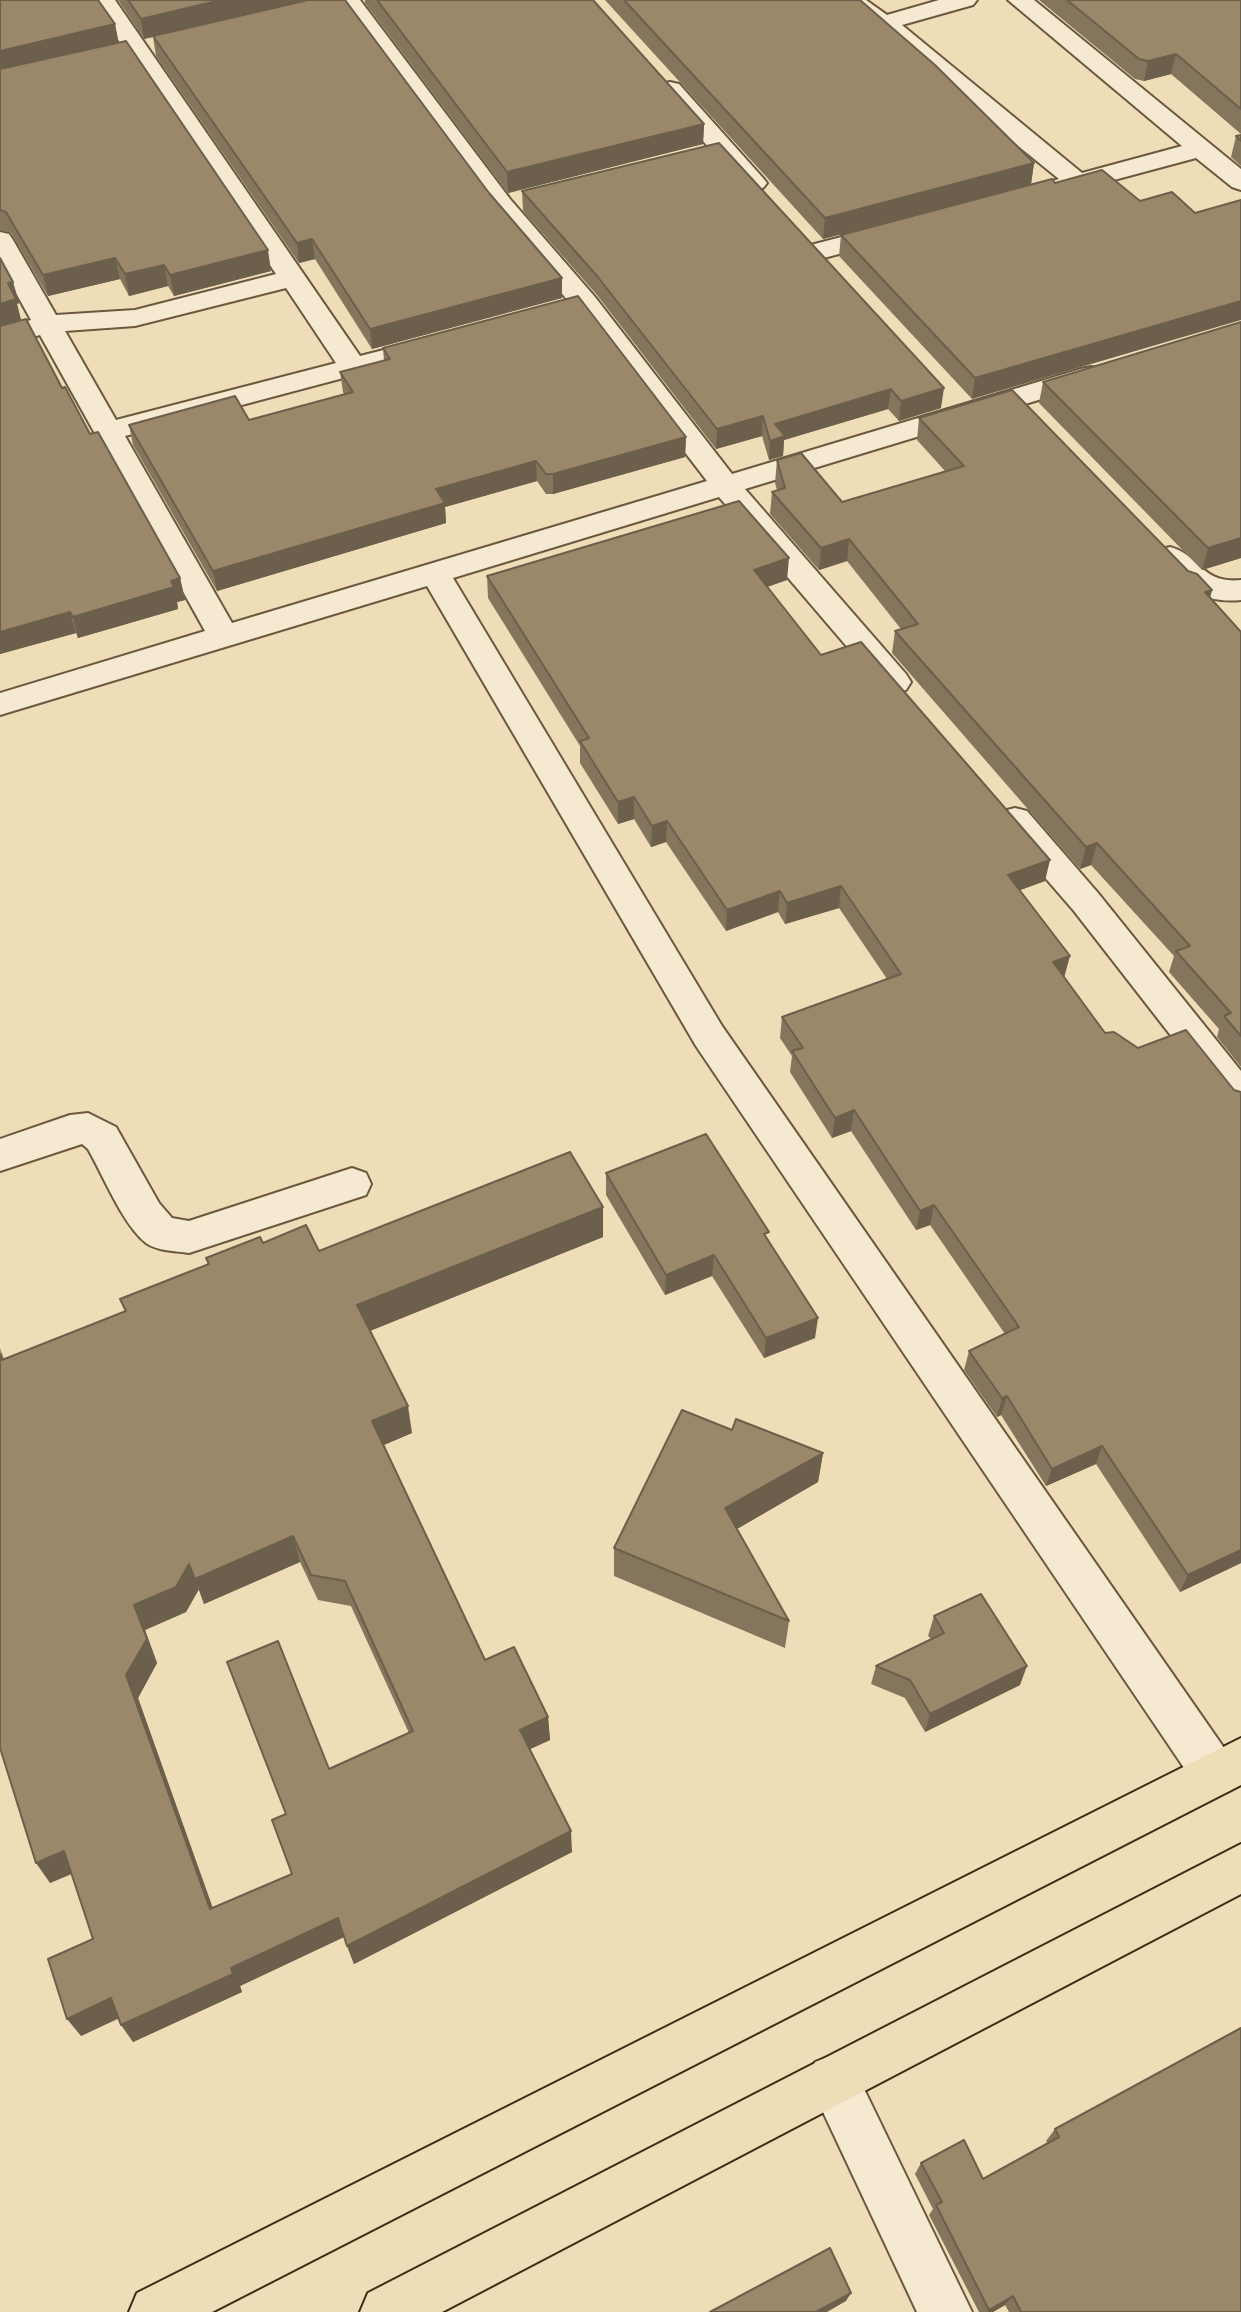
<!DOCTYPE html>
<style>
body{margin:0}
canvas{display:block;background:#efddb8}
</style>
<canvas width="1241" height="2312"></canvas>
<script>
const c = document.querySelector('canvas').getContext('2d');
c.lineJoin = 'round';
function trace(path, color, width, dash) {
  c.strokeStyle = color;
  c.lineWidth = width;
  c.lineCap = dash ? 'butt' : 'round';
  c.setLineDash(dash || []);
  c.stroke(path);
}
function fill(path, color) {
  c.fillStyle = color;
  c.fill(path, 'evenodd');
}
const minor = new Path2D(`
 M91 0H115L360 356 435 337 445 339 449 345 445 351 125 436 232 623 707 481 575 309 492 211 336 0H360L510 199 595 297 732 474 1081 369 1091 367 1101 369 1105 375 1101 381 745 489 906 674 911 682 906 690 895 693 884 690 719 497 453 578 722 1026 1231 1758 1238 1774 1231 1790 1215 1797 1199 1790 696 1046 427 586 0 715V693L205 631 40 335 0 346V329L31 320 0 264V232L9 234 13 240 56 315 135 310 276 274ZM286 288 336 363 116 420 65 331 135 326Z
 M838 0H866L887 15 939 0H977L973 5 902 25 1082 173 1182 146 1008 0H1034L1241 169V190L1232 187 1196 158 1058 195 1049 192 1045 187 1049 182 1059 179Z
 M670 82 679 84 763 178 767 183 763 188H745L661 94 658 89 661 84Z
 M891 224 900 226 904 232 900 238 816 260 807 258 803 252 807 246Z
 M1170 547C1200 555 1201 584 1241 580V600C1206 604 1174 587 1155 557L1159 550Z
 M1015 808 1027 811 1098 893 1241 1071V1113L1228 1109 1074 911 1003 829 998 820 1003 811Z
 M88 1113 116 1127 159 1203 172 1218 189 1221 352 1168 366 1173 371 1184 366 1195 189 1253C176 1251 157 1251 146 1243 123 1225 103 1175 88 1149L82 1144 0 1171V1139L70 1115Z
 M833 2055 851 2062 972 2312H917L808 2080 815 2062Z`);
const major = new Path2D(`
 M1241 1738V1785L212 2312H129L137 2293Z
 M1241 1844V1894L442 2312H360L368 2293Z`);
trace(minor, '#6b583f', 4);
trace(major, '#3f2c17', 4);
fill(minor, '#f5e9d1');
fill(major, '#efddb8');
fill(new Path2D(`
 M0 0 115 24 118 43 271 271 174 296 168 286 129 296 120 279 48 296 11 233 0 230Z
 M118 0H345L489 193 562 278V298L372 349 315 259 299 263 156 56 153 37 144 39Z
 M365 0H593L704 124 703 144 508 193 365 3Z
 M605 0H860L1034 163 1031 184 823 239Z
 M1039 0H1241V134L1171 74 1144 81 1135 79Z
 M1241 135V166L1231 157 1236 136Z
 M1055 183 1195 213 972 399 839 256 841 235Z
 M522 191 941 408 899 421 888 409 784 440 783 456 769 460 762 436 716 449 597 295 523 211Z
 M0 258 13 282 19 303 17 304 21 320 62 388 180 578 185 600 177 602 178 609 78 638 76 633 0 654Z
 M383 348 686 437 685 457 553 494H546L537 481 445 507 446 523 217 591 133 445 129 425 249 420 344 394 343 392 340 372 384 361Z
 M1043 382 1241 558 1202 570 1039 403Z
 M919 418 1188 571 1212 590 1210 598 1241 632V1067L1217 1037 1219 1029 1169 972 1174 956 1091 865 1080 869 892 653 895 631 901 629 847 561 819 570 770 514 772 492 777 490 775 483 777 460 842 502 945 471 917 440Z
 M487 576 787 580 767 587 821 655 1045 881 1020 890 1064 977 1105 1033 1234 1090 1241 1563 1180 1592 1096 1464 1046 1486 1001 1415 997 1417 964 1370 969 1351 1005 1334 930 1225 916 1230 851 1131 832 1138 790 1072 792 1056 780 1038 782 1017 887 979 839 908 785 924 778 912 726 931 666 842 651 847 634 819 618 824 580 763V746L488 598Z
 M606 1173 768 1240 815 1338 764 1358 712 1276 665 1295 606 1195Z
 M603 1207V1237L370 1331 412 1433 383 1445 485 1660 548 1717 550 1740 529 1749 572 1852 354 1964 344 1937 240 1986 242 1992 133 2042 118 2018 81 2036 93 1939 72 1874 50 1883 0 1348 4 1359 125 1312 120 1299 208 1264 206 1258 263 1243 319 1251ZM300 1562 318 1600 351 1606 409 1733 286 1814 292 1874 212 1908 138 1698 157 1663 145 1630 186 1612 199 1589 204 1604Z
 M732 1430 823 1453 818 1482 737 1529 789 1621 785 1648 614 1576V1548Z
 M934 1616 1020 1685 925 1732 905 1698 871 1684 876 1666 931 1639 928 1636Z
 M1055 2129 1241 2312H1009L1005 2305 993 2312H979L929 2215 933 2209 915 2174 921 2163 983 2179 1048 2143 1046 2141Z`), '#85755c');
fill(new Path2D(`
 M221 0H311L144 39 141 19Z
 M115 24 119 44 0 72V51Z
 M1176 54 1171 74 1144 81 1148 61Z
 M704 124 703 144 508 193 507 172Z
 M1034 163 1031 184 823 239 825 218Z
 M312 239 315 259 299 263 297 243Z
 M268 250 271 271 174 296 170 275Z
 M115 258 120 279 48 296 43 275Z
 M164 265 168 286 129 296 125 274Z
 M562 278V298L372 349 370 329Z
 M13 282 19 303 17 304 21 320 0 327V304L8 283Z
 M1241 301V320L972 399 975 378Z
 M944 388 941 408 899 421 901 401Z
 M891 389 888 409 784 440 783 456 769 460 770 441 775 424Z
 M763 416 762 436 716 449 717 429Z
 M686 437 685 457 553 494V474Z
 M536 461 537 481 445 507 446 523 217 591 213 571 436 489Z
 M1241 538V558L1202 570 1208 548Z
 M849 539 847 561 819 570 821 548Z
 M789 558 787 580 752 592 754 570Z
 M180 578 185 600 177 602 178 609 78 638 73 617Z
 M1212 590 1206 612 1205 592Z
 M70 612 76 633 0 654V632Z
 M634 797V819L618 824V802Z
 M667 821 666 842 651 847 652 826Z
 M1097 843 1091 865 1080 869 1086 847Z
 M1050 860 1045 881 1004 896 1008 875Z
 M841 886 839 908 785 924 787 903Z
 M780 891 778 912 726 931 727 910Z
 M1070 956 1064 978 1053 962Z
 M854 1110 851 1131 832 1138 835 1118Z
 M934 1205 930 1225 916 1230 920 1211Z
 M603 1207V1237L362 1334 357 1305Z
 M714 1255 712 1276 665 1295 666 1275Z
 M818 1318 815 1338 764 1358 766 1338Z
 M1007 1396 1001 1415 997 1417 1002 1398Z
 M408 1406 412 1433 377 1448 372 1421Z
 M1102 1446 1096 1464 1046 1486 1052 1469Z
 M823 1453 818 1482 723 1537 725 1508Z
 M293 1536 300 1562 204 1604 195 1579Z
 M1241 1550V1563L1180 1592 1188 1575Z
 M189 1564 199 1589 186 1612 145 1630 157 1663 138 1698 220 1928 210 1909 126 1675 134 1605Z
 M1027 1666 1020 1685 925 1732 930 1714Z
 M548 1717 550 1740 522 1753 520 1730Z
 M571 1831 572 1852 354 1964 347 1946Z
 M64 1851 77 1871 50 1883 36 1863Z
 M338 1918 344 1937 240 1986 242 1992 133 2042 121 2025 231 1968Z
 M111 1998 124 2016 81 2036 67 2019Z
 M851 2293 846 2301 827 2312H816Z
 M1013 2296 1005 2305 993 2312H987L989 2310Z`), '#6c5f4b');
const building = new Path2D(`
 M0 0H98L115 24 0 51Z
 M128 0H221L141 19Z
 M308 0H345L489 193 562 278 370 329 312 239 297 243 153 36Z
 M377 0H593L704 124 507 172Z
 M624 0H860L935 65 1034 163 825 218Z
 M1067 0H1241V109L1176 54 1148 61 1139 59Z
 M126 41 268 250 170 275 164 265 125 274 115 258 43 275 6 212 0 210V69Z
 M1241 135V141L1236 136Z
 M719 143 944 388 901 401 891 389 775 424 785 436 770 441 763 416 717 429 597 276 522 191Z
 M1102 170 1140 201 1172 192 1195 213 1241 200V301L975 378 841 235 1052 179 1055 183Z
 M0 258 13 282 8 283 16 299 0 304Z
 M578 296 686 437 553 474H546L536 461 436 489 445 503 213 571 129 425 235 396 249 420 353 392 340 372 390 359 383 348Z
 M26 319 62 388 65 387 90 434 98 432 180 578 171 581 174 587 73 617 70 612 0 632V326Z
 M1241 322V538L1208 548 1043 382Z
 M1012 390 1188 571 1197 574 1212 590 1205 592 1241 632V1036L1224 1016 1231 1013 1176 951 1190 946 1097 843 1086 847 895 631 918 624 849 539 821 548 772 492 785 488 777 460 801 453 842 502 964 466 919 418Z
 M739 501 789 558 754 570 821 655 861 642 1050 860 1008 875 1070 956 1053 962 1105 1033 1114 1032 1138 1048 1186 1030 1234 1090 1241 1092V1550L1188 1575 1102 1446 1052 1469 1007 1396 1002 1398 969 1351 1019 1327 934 1205 920 1211 854 1110 835 1118 792 1051 803 1048 782 1017 901 974 841 886 787 903 780 891 727 910 667 821 652 826 634 797 618 802 580 741 589 738 487 576Z
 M706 1134 769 1232 764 1234 818 1318 766 1338 714 1255 666 1275 606 1173Z
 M570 1152 603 1207 357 1305 408 1406 372 1421 485 1660 514 1647 548 1717 520 1730 571 1831 347 1946 338 1918 231 1968 233 1974 121 2025 111 1998 67 2019 48 1959 93 1939 64 1851 36 1863 0 1748V1354L2 1360 126 1311 120 1299 209 1264 206 1258 260 1237 263 1243 306 1225 319 1251ZM293 1536 311 1575 345 1581 413 1731 329 1769 278 1641 227 1662 286 1814 272 1820 292 1874 210 1909 126 1675 147 1639 134 1605 176 1587 189 1564 195 1579Z
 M682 1410 732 1430 736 1419 823 1453 725 1508 789 1621 614 1548Z
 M981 1594 1027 1666 930 1714 910 1680 876 1666 944 1633 934 1616Z
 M1241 2028V2312H1021L1013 2296 989 2310 936 2205 942 2202 921 2163 964 2140 983 2179 1059 2137 1055 2129Z
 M830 2248 851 2293 816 2312H710Z`);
fill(building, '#9b886b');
trace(building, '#6c5f4b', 2);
</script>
